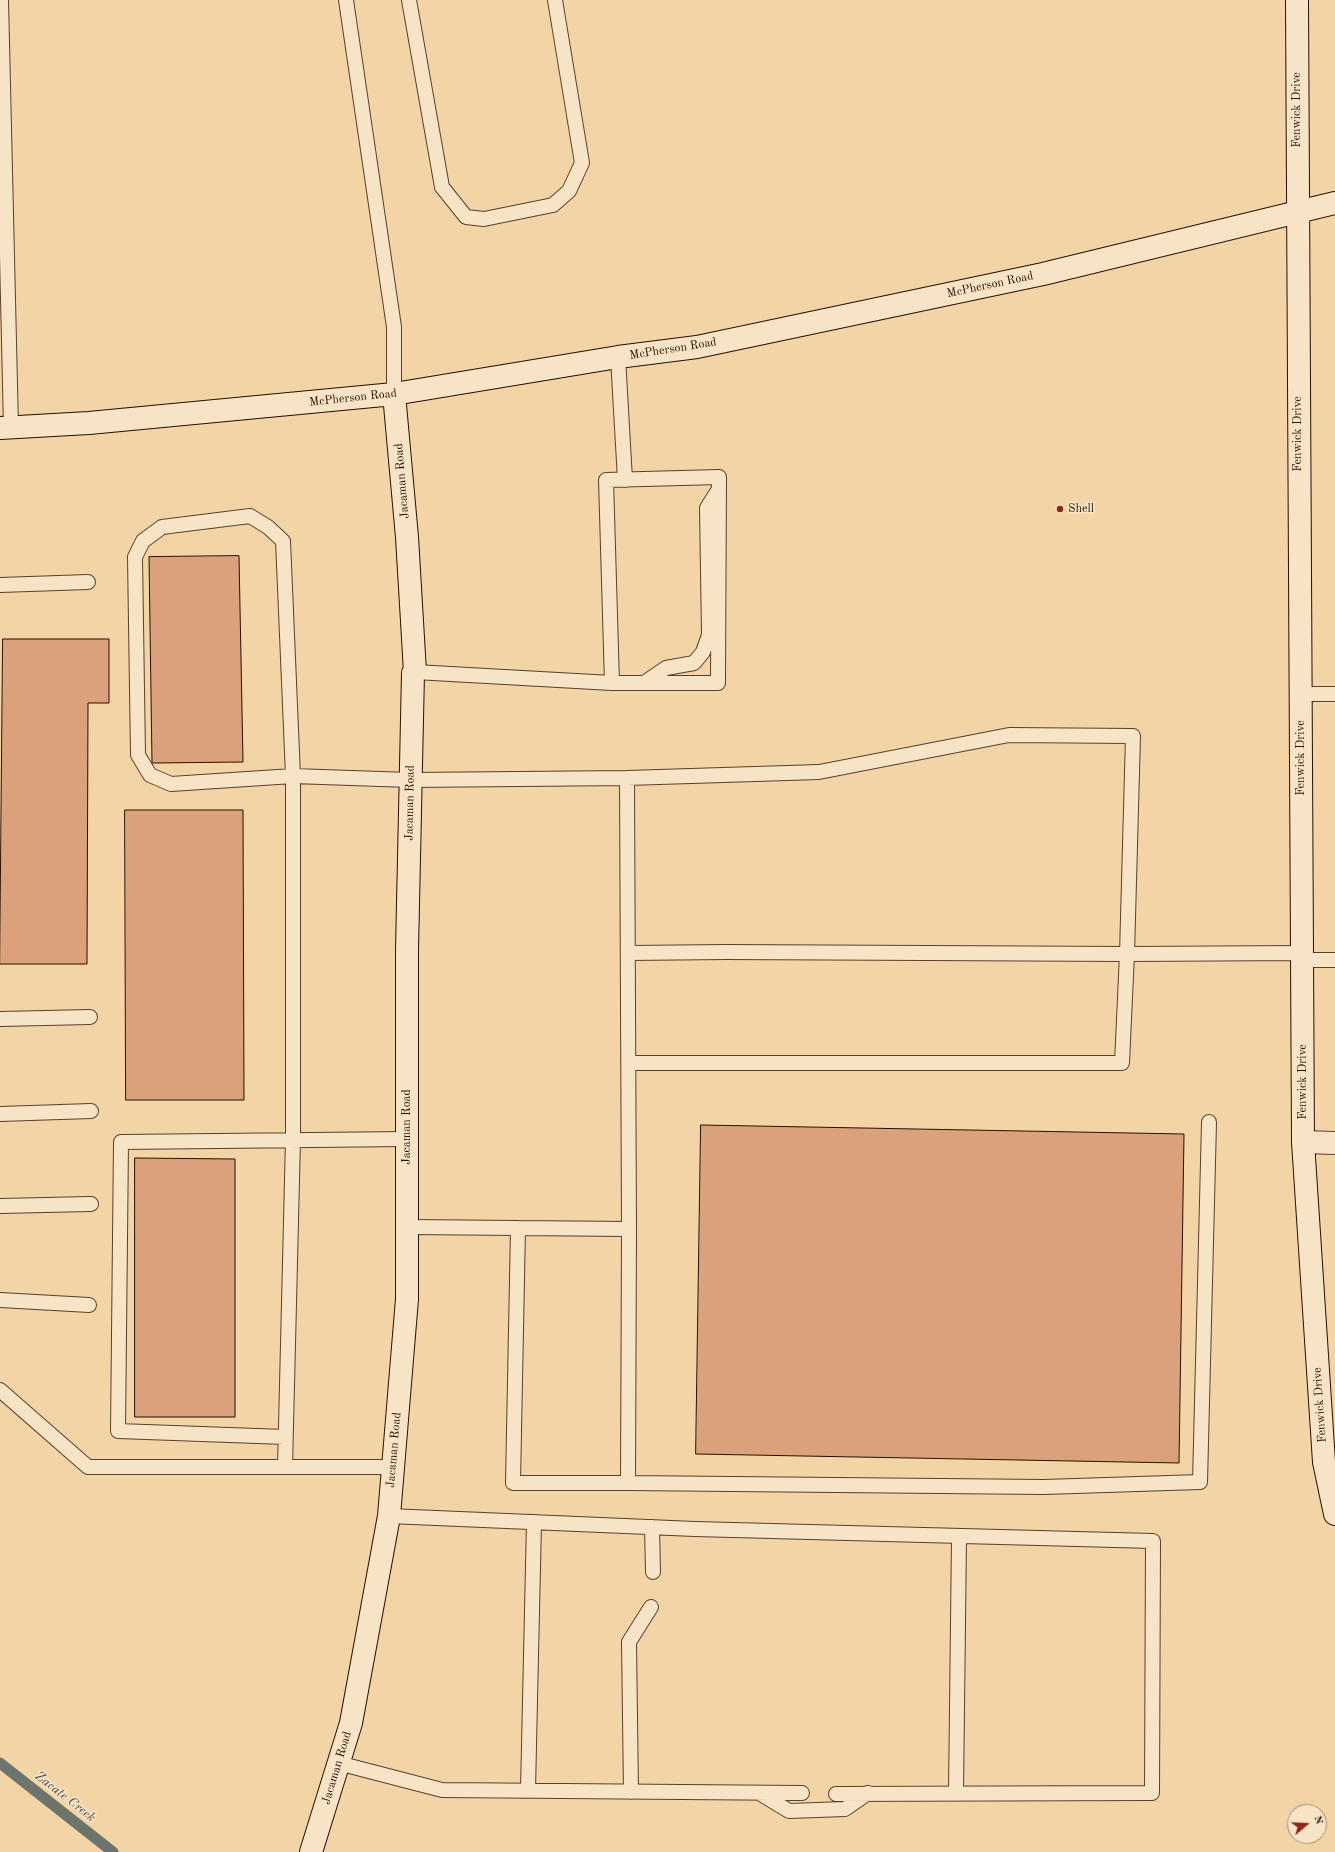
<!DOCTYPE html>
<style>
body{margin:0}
#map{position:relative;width:1335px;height:1852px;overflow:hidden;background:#f2d4a7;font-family:"Old Standard TT",serif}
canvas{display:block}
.north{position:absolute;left:1287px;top:1804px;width:40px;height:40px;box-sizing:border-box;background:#f7e3c6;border:1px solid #a48e78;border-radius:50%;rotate:71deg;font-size:11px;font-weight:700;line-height:16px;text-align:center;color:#270f04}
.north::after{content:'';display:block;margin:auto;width:14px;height:18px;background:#8f2418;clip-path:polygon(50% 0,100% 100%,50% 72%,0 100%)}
</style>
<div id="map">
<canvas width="1335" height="1852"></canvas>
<div class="north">N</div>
</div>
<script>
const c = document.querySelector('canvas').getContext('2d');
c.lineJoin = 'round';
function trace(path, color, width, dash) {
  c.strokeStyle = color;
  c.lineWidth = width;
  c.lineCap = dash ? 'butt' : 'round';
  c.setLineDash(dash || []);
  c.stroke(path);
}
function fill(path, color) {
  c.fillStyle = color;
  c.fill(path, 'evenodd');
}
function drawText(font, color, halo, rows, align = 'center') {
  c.font = font + ' "Old Standard TT",serif';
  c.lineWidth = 3.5;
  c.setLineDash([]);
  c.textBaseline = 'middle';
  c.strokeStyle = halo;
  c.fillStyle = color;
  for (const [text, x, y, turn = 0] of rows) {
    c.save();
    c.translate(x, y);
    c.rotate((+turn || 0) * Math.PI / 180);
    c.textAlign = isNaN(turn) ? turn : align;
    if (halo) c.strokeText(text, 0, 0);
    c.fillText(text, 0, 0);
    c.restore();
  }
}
trace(new Path2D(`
 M0 1763 113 1852`), '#6d746b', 11);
const building = new Path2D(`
 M239 556 243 762 152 763 149 557Z
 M3 639H109V703H88L87 964H0Z
 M125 810H243L244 1100H126Z
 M701 1125 1184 1134 1179 1463 696 1454Z
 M135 1158 235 1159V1417H135Z`);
fill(building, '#dba17d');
trace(building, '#270f04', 1);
const lane = new Path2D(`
 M1 0 11 427
 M346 0 394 327V394
 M409 0 442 187 466 217 484 219 553 205 569 191 582 163 555 0
 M618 357 625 480
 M0 585 88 582
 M415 672 612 683 606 480 719 477 718 683H612
 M644 683 666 668 694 663 703 652 709 635 707 508 719 489
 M1300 694H1335
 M627 778 819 772 1009 735 1133 736 1127 954 726 952 628 953
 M1302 960H1335
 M0 1019 90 1017
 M629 1063H1122L1127 954 1302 953
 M0 1114 91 1111
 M0 1206 91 1204
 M407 1227 629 1229 628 1483 1044 1487 1200 1482 1209 1122
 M518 1228 513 1483H628
 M0 1300 89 1305
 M0 1390 88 1467H393
 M285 1437 118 1431 121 1142 407 1139
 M285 1467 293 1139V776L171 784 150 775 138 755 135 557 143 541 162 527 250 516 268 527 283 541 293 776 410 780 627 778 629 1229
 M389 1516 695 1529 1153 1541 1152 1793 836 1794
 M652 1527 653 1572
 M338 1763 442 1790 802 1793
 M528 1790 534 1522
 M631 1792 629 1642 651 1607
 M956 1793 959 1537
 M761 1794 789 1811 845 1809 868 1793`);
const street = new Path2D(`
 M1303 1142 1335 1143`);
const secondary = new Path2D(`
 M1297 0 1303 1142 1324 1462 1335 1514
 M0 428 89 423 394 394 618 357 697 347 1043 274 1335 203
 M311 1852 351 1723 389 1516 407 1299V950L413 673 415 672 407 537 394 394`);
trace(lane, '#5a402d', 16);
trace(street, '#5a402d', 24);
trace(secondary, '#270f04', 24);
trace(lane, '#f7e3c6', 14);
trace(street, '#f7e3c6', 22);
trace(secondary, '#f7e3c6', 22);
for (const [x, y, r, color] of [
 [1060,509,4,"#8f2418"]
]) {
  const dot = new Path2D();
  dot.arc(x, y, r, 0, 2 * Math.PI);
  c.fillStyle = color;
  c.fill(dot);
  trace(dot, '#f7e3c6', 1.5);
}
drawText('12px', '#270f04', '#f7e3c6', [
 ["Fenwick Drive",1297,110,-90],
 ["McPherson Road",990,285,-12],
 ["McPherson Road",673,349,-9],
 ["McPherson Road",353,398,-6],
 ["Fenwick Drive",1298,434,-90],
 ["Jacaman Road",402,481,-95],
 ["Fenwick Drive",1301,758,-90],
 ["Jacaman Road",410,803,-89],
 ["Fenwick Drive",1303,1082,-90],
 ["Jacaman Road",407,1127,-90],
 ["Fenwick Drive",1320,1405,-94],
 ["Jacaman Road",394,1450,-85],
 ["Jacaman Road",337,1768,-73]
]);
drawText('12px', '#270f04', '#f7e3c6', [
 ["Shell",1068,509]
], 'left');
drawText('italic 13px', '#504a40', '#f7e3c6', [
 ["Zacate Creek",65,1797,38]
]);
</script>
